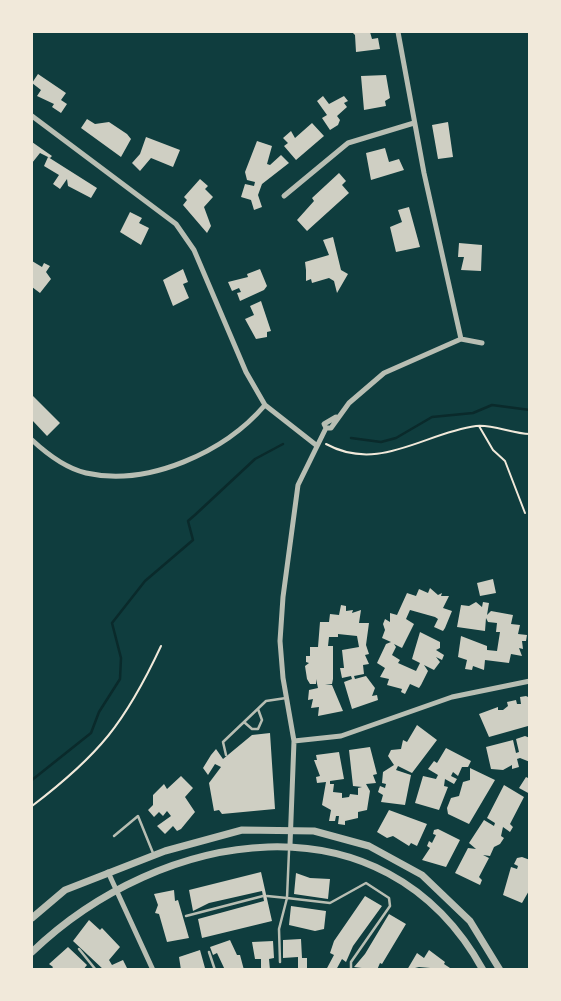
<!DOCTYPE html>
<style>
body{margin:0}
#map{position:relative;width:561px;height:1001px;overflow:hidden;background:#0f3d3e;font-family:Manrope,sans-serif}
canvas{display:block}
.frame{position:absolute;inset:0;border:33px solid #f1e9da;pointer-events:none}
</style>
<div id="map">
<canvas width="561" height="1001"></canvas>
<div class="frame"></div>
</div>
<script>
const c = document.querySelector('canvas').getContext('2d');
c.lineJoin = 'round';
function trace(path, color, width, dash) {
  c.strokeStyle = color;
  c.lineWidth = width;
  c.lineCap = dash ? 'butt' : 'round';
  c.setLineDash(dash || []);
  c.stroke(path);
}
function fill(path, color) {
  c.fillStyle = color;
  c.fill(path, 'evenodd');
}
trace(new Path2D(`
 M351 438 381 442 396 438 432 417 473 413 492 405 530 410
 M32 780 91 733 99 712 120 679 121 658 112 623 145 581 193 540 188 521 196 514 255 459 283 444`), '#0a2a2b', 2.5);
fill(new Path2D(`
 M352 32H370L372 39 378 38 380 49 356 52 355 35Z
 M38 74 66 93 61 100 67 104 61 113 52 107 54 104 37 96 41 90 32 83Z
 M386 75 390 98 385 101 386 106 364 110 361 76Z
 M323 96 329 104 344 96 348 101 344 103 347 107 337 116 340 120 338 125 330 130 322 118 327 115 317 101Z
 M87 119 95 124 109 122 127 134 131 139 121 157 81 128Z
 M448 122 453 157 438 159 432 125Z
 M312 123 324 136 296 160 284 146 288 143 283 138 291 131 295 138Z
 M146 137 180 150 173 167 151 158 140 171 132 163 140 154Z
 M257 141 272 146 267 164 270 165 281 155 289 163 262 184 258 195 262 207 254 210 251 200 241 197 245 184 254 186 255 182 247 180 245 172Z
 M32 142 52 156 50 158 40 153 32 163Z
 M385 148 389 162 399 159 404 170 371 180 366 153Z
 M48 157 97 188 91 198 68 186 67 179 60 189 53 184 59 175 44 166Z
 M339 173 346 181 342 185 349 193 307 231 297 220 314 201 312 198Z
 M200 179 208 186 205 189 213 197 204 207 211 226 207 233 183 205 187 200 184 197Z
 M409 207 420 247 396 252 390 227 402 222 398 210Z
 M130 212 142 218 139 223 149 228 141 245 120 232Z
 M333 237 341 270 348 274 337 293 334 281 329 278 312 283 311 279 306 281V270L305 262 329 255 323 240Z
 M459 243 482 245 481 271 461 270 464 257H458Z
 M32 261 42 267 44 263 50 266 46 272 51 279 40 293 32 287Z
 M183 269 188 282 183 284 189 298 173 306 163 280Z
 M260 269 267 286 264 290 240 301 237 293 241 292 239 288 232 291 228 282 248 277 247 274Z
 M261 301 271 331 267 332V337L256 339 245 319 254 315 250 306Z
 M32 395 60 423 47 436 32 420Z
 M493 579 496 593 480 596 477 583Z
 M430 588 438 595 442 593 441 596H449L443 608 452 611 445 628 443 631 434 627 438 619 435 617 410 610 406 619 414 624 402 648 394 644 396 647 392 655 400 660 398 663 416 671 420 663 412 659 420 632 440 642V648L436 650 444 655 442 660 436 657 440 662 434 670 424 665 428 671 421 685 419 688 410 684 405 694 401 692 402 689 387 685 389 679 380 677 385 668 377 663 386 644 391 642 382 638 385 630 383 624 385 619 390 622V613L397 615 407 593 416 596 419 589 428 593Z
 M476 602 482 607 483 602 489 603 487 615 491 611 513 615 511 624 520 625 518 634 527 635 526 641H522L523 649 519 648 522 656 511 654 509 663 485 660 484 670 473 666 472 670 465 669 467 660 458 657 461 636 487 646V650L497 651 500 632H496L497 623 488 622 486 618 485 631 457 627 461 605 469 606Z
 M341 605 346 606V611L353 610 352 613 361 610 359 623H369L366 645 369 654 365 655 369 664 363 665 364 674 354 676 355 679 366 676 375 688 372 696 377 695 378 700 352 709 344 682 352 679 351 676 342 678 340 668H344L342 650 359 647 357 636 338 634V637H329L328 646H333V679L332 684H325L332 685 343 711 318 716 319 707 311 708 313 699 308 700 309 690 318 688 316 679V684H310L307 679 305 666 309 663 306 662V656H310V647H318L320 622H329L330 614 339 615Z
 M526 696 530 698 528 726 489 737 479 714 498 707V710H503L508 706 507 702 516 700 517 704H521L520 697Z
 M417 725 437 740 412 773 398 766 396 770 411 775 405 805 381 802 383 795 378 792 380 786 385 788 386 784 382 783 383 772 394 765 388 756 391 750 401 749 403 740 407 742Z
 M270 733 275 809 222 814 219 810 214 811 209 783 221 767 215 764 208 775 203 768 211 755 216 749 223 759 252 735Z
 M525 736 530 738V762L520 758 517 759 519 767 512 769V765L503 770 491 769 486 747 513 740 516 753 519 752 516 739Z
 M370 747 377 774 373 775 376 783 366 784 370 791 367 810 358 812V818L345 821V825L338 824 339 816H336L335 821H329L331 810 322 805 326 782 317 783 316 777 320 776 314 760H317L316 755 339 752 344 779 330 781V784H334L333 792 342 793V798L349 797 350 794 358 795V788L362 787 353 786 349 750Z
 M446 748 471 761 468 767H462L458 776 453 772 451 776 457 779 454 784 445 779 444 786 448 787 439 810 415 803 423 776 436 779 438 775 428 769 434 761 437 763Z
 M470 768 495 780 469 824 448 814 447 808 451 798 459 796 463 782 470 780Z
 M181 776 193 788 185 797 195 812 181 829 177 831 173 826 165 834 157 826 171 816 167 811 163 816 159 812 154 817 148 810 153 805V795L164 784 167 789Z
 M526 777 530 779V794L519 788Z
 M504 785 524 797 510 824 513 827 510 832 503 827 501 836 504 838 500 844 494 847 490 856 483 855 489 858 479 877 482 880 480 885 455 873 468 848 476 849 469 843 484 820 494 826 495 823 487 818Z
 M389 810 427 824 417 846 411 843 409 846 393 836 387 838 377 832Z
 M438 829 460 840 446 867 422 860 430 848 427 846 429 841 432 843 436 835 433 834 434 830Z
 M522 857 530 860V889L522 903 503 895 511 867 517 869 518 866 514 864 517 858Z
 M261 872 272 921 202 938 198 919 264 901 262 891 209 903 193 911 189 890Z
 M296 873 310 878 330 879 328 899 294 894Z
 M174 890 175 901 178 900 189 938 167 942 159 914 155 913 158 905 154 894Z
 M365 896 382 906 353 946 346 962 342 959 336 970H326L334 955 330 953 334 941Z
 M291 906 326 911 324 929 315 931 289 925Z
 M389 914 406 924 382 964 380 963 377 970 354 967 365 954Z
 M89 920 100 930 102 928 120 947 109 960 112 965 123 960 128 970H104L73 941Z
 M301 939 302 958H307V970H298V957L283 958V940Z
 M230 940 237 955H240L244 970H225L217 953 213 955 210 947Z
 M273 941 274 958 269 959 270 970H261V959H255L252 942Z
 M68 947 87 965 83 970H51L53 967 49 964Z
 M200 950 205 968 181 970 179 957Z
 M429 950 445 962 444 964 453 970 419 967 407 970 417 953 424 958Z`), '#cfcfc3');
trace(new Path2D(`
 M479 426 493 450 505 461 525 513
 M326 444C379 473 424 433 476 426 493 424 512 434 530 434
 M32 806C99 755 125 723 161 646`), '#f1e9da', 2);
trace(new Path2D(`
 M244 722 252 729H258L262 720 258 709
 M226 755 223 742 266 701 286 698
 M114 836 138 816 153 853
 M289 851 287 898 330 903 366 883 389 898 390 906 351 962V970
 M267 896 287 898 279 929 280 962
 M186 916 263 896
 M79 949 96 970
 M209 952 215 970`), '#b8beb3', 2.5);
trace(new Path2D(`
 M398 32 424 173 461 339
 M32 116 176 224 194 250 246 372 265 405 316 445
 M284 196 348 143 414 123
 M326 428H331L349 403 384 373 461 339 482 343
 M32 440C47 454 65 468 86 473 148 487 225 452 265 405
 M294 741 341 736 452 697 530 681
 M290 845 294 741 283 678 280 641 283 597 298 485 326 428 324 424 336 417
 M108 872 153 970`), '#b8beb3', 5);
trace(new Path2D(`
 M32 918 65 890 165 851 242 830 314 831 369 846 422 875 470 921 500 970
 M32 952C160 829 383 789 483 970`), '#b8beb3', 7);
</script>
